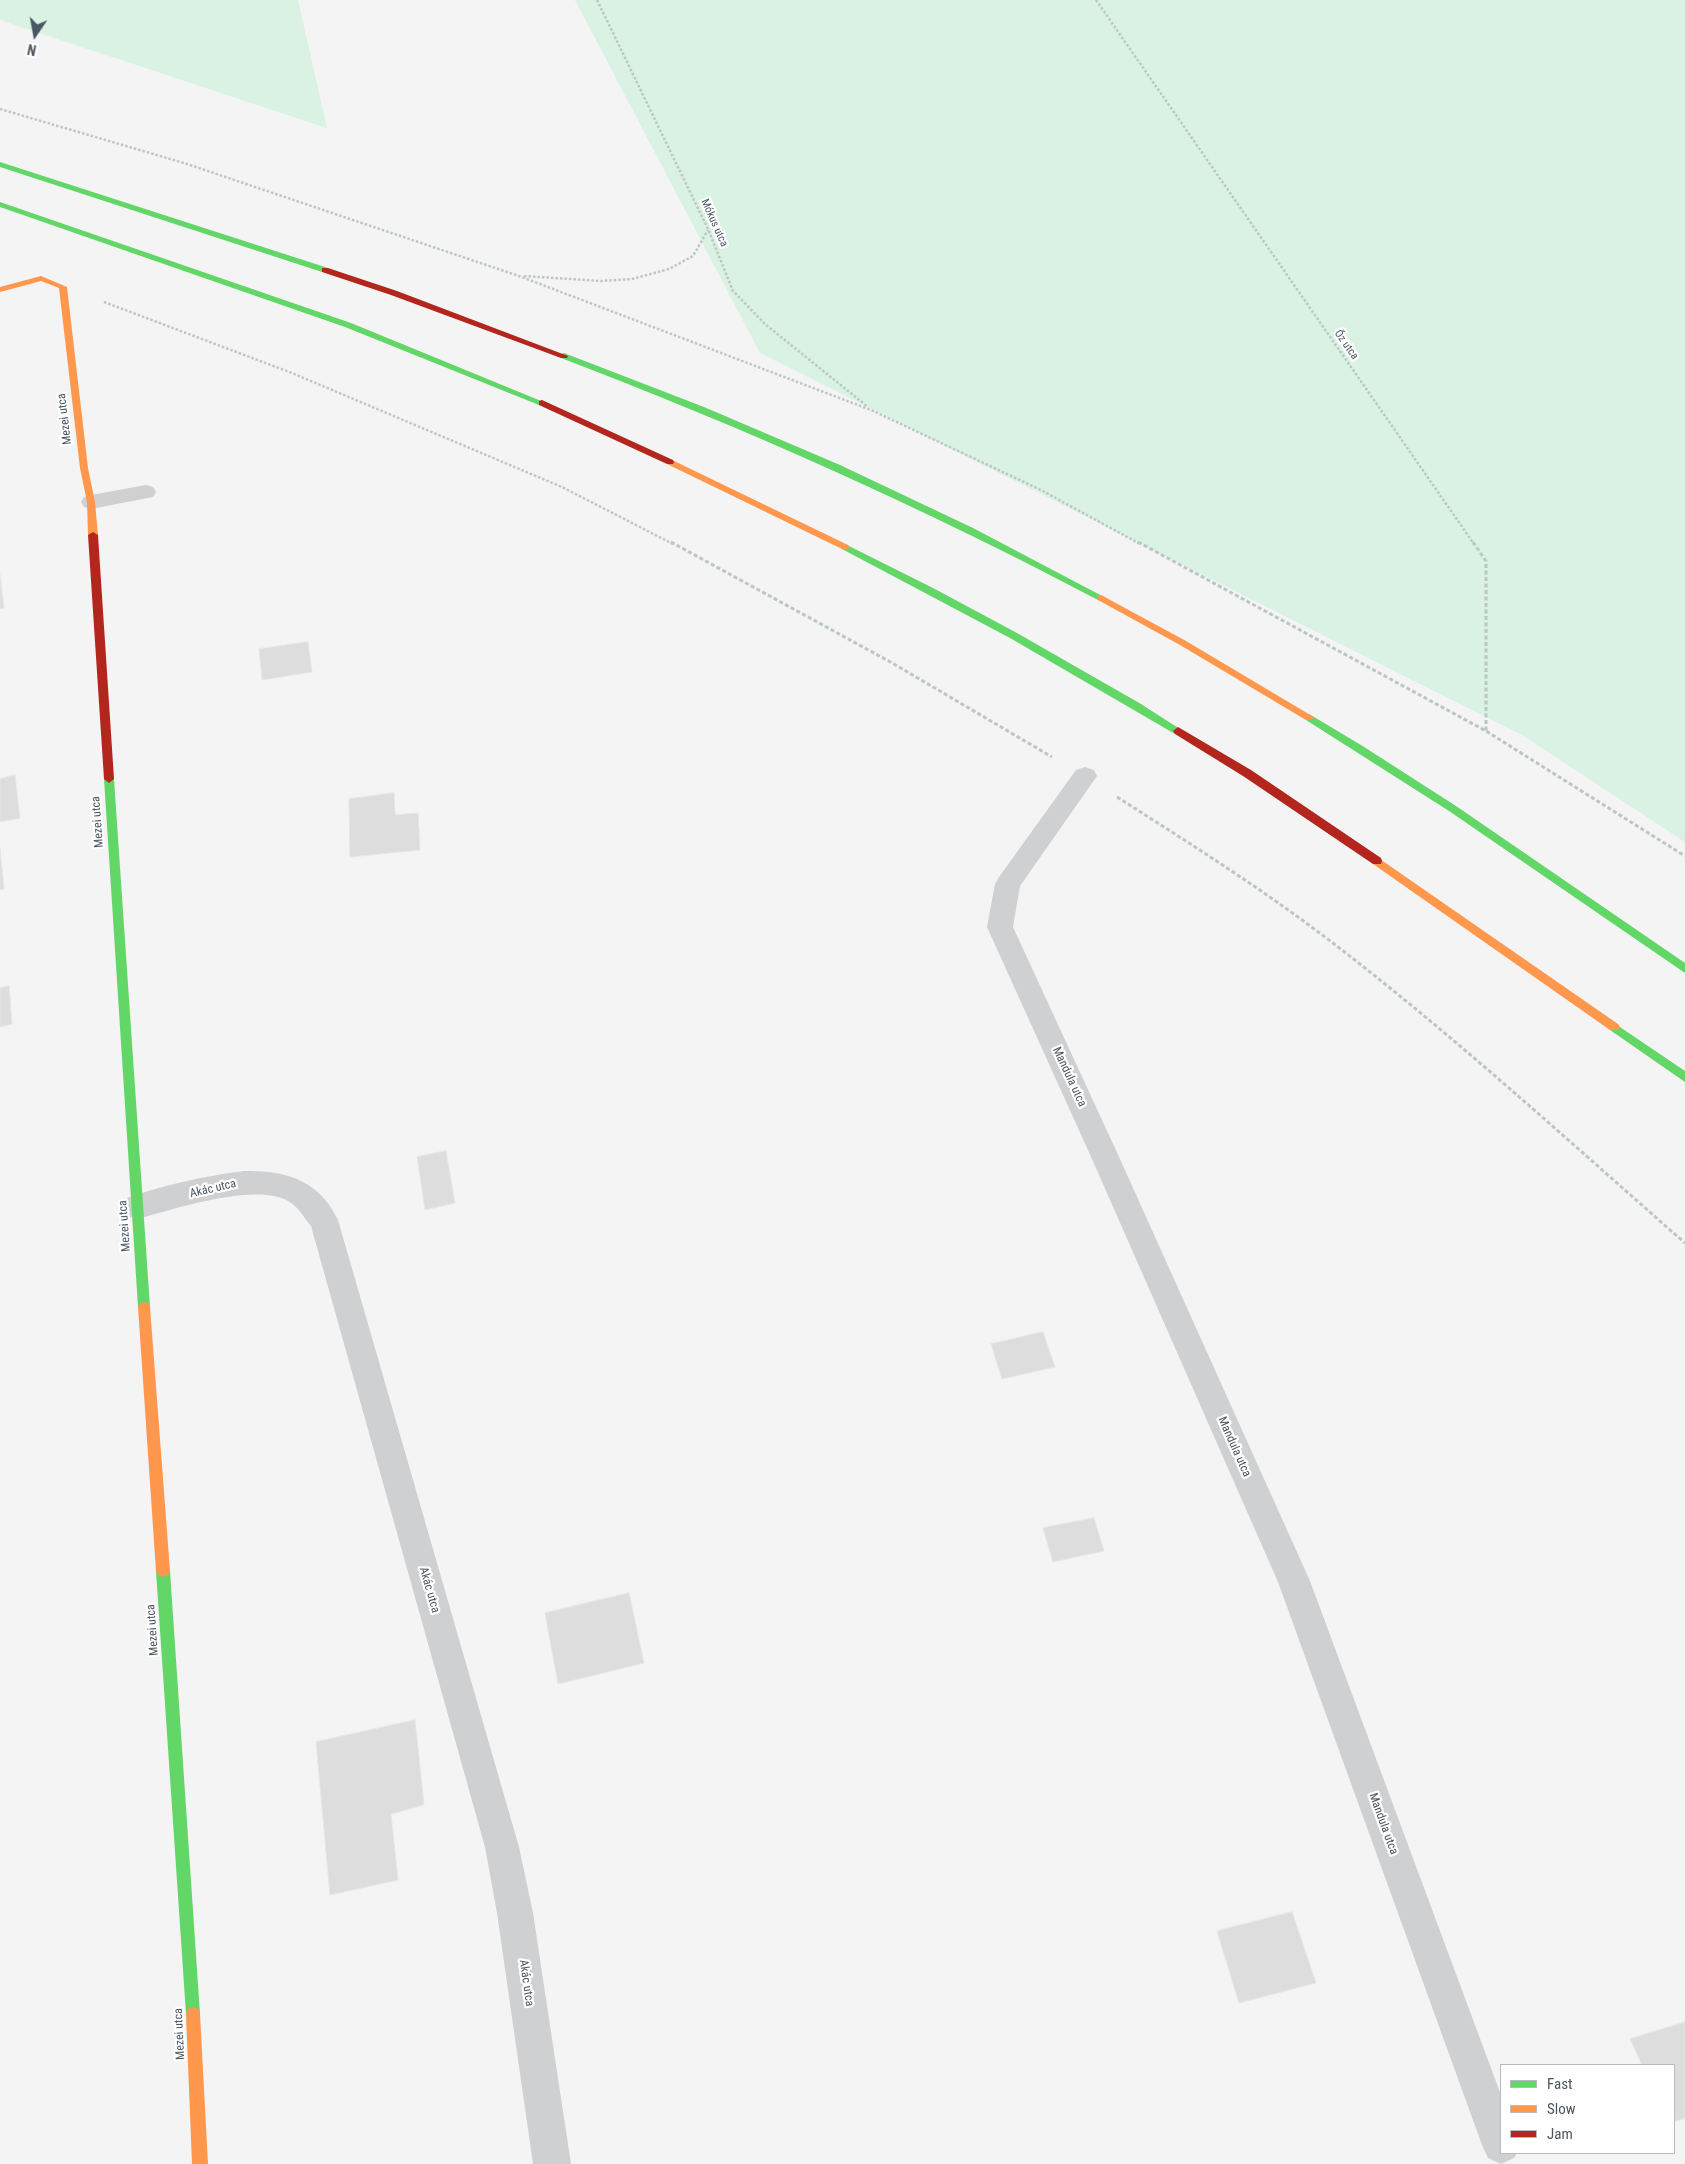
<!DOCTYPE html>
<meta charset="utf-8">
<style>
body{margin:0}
#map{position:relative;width:1685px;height:2164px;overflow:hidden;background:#f4f4f4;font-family:"Roboto Condensed",sans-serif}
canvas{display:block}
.legend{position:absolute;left:1500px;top:2064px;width:175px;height:90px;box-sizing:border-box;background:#fff;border:1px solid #b7bbc0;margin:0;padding:6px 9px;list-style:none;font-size:15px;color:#4a5661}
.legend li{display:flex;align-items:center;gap:10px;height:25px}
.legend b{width:25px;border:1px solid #b7bbc0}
.north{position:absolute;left:10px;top:10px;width:50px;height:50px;-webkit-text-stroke:4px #fff;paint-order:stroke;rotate:192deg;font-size:14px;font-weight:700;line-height:20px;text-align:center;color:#4a5661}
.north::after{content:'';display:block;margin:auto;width:18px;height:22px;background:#4a5661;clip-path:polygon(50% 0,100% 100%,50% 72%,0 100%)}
</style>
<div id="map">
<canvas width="1685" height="2164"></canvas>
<ul class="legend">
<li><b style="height:6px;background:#63d668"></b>Fast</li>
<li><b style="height:6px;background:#ff974d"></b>Slow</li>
<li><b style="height:6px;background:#b3261e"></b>Jam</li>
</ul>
<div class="north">N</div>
</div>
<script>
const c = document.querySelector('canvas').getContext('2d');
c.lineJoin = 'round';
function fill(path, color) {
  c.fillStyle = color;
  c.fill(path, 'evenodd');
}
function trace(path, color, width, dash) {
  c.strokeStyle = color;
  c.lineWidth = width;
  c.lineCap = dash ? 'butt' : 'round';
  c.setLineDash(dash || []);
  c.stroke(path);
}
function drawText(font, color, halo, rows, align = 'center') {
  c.font = font + ' "Roboto Condensed",sans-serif';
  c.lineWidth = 4.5;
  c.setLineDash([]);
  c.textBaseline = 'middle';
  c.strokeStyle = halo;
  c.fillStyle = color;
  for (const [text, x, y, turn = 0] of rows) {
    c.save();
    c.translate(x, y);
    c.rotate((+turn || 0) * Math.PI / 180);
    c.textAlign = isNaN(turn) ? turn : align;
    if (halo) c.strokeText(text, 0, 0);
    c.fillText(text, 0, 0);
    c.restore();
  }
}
fill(new Path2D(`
 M0 0H298L327 128 0 20Z
 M575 0H1685V842L1522 735 760 353Z`), '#d9f2e3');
const building = new Path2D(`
 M0 575 4 608 0 609Z
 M308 642 312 672 262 680 259 649Z
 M15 775 20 818 0 822V779Z
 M394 793 395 815 418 813 420 850 350 857 349 799Z
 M0 848 4 889 0 890Z
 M9 986 12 1024 0 1027V988Z
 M446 1151 455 1203 425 1210 417 1157Z
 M1043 1332 1055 1367 1002 1379 991 1344Z
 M1094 1518 1104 1551 1053 1562 1043 1528Z
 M629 1593 644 1663 558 1684 545 1613Z
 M415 1720 424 1805 391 1814 398 1880 330 1895 316 1742Z
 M1292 1912 1316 1983 1239 2003 1217 1931Z
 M1685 2022V2118L1674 2122V2065H1642L1630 2039Z`);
fill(building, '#ddddde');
trace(building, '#e5e6e7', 1);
trace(new Path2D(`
 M597 0 708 229 733 291 765 324 868 407
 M1096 0 1474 544
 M0 109 184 163 519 276 871 410 1041 490 1140 544
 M524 276 601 281 632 279 669 269 693 256 708 230
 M104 302 292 373 562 487 673 544`), '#bcc7c4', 2.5, [2.5, 2]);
trace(new Path2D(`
 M671 542 894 664 1052 757
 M1138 542 1486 731 1685 856
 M1473 542 1486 561V731
 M1117 797C1186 841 1256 885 1321 934 1448 1030 1565 1138 1685 1243`), '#bcc7c4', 3, [4, 2.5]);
fill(new Path2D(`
 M146 485 153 487 156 492 153 497 91 509 84 507 81 502 84 497 91 495Z`), '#ced0d2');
fill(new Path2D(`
 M1085 767 1094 770 1097 776 1020 886 1013 927 1120 1159 1310 1581 1501 2095V2153H1517L1514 2158 1501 2164 1488 2158 1482 2145 1278 1582 1092 1159 987 927 995 884 999 877 1076 770Z
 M244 1171C286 1170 319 1180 338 1220L519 1847 533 1913 571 2164H533L497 1913 485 1847 311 1226C305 1219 299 1208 291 1203 260 1180 172 1210 137 1219L127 1216 123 1207 127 1198C164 1185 205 1176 244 1171Z`), '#ced0d2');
fill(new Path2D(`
 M0 162 328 268 329 270 322 272 0 167Z
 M0 202 351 323 546 403 545 405H539L345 327 0 207Z
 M564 353 704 407 840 465 973 528 1106 598 1101 601 1098 600C924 508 745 428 561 358V354Z
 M845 544 933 588 1017 633 1141 704 1183 731 1181 734H1175L1010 638 842 549 840 547Z
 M1309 714 1361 745 1456 806 1685 963V973L1449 811 1306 720 1304 718Z
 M109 775 114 779 150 1307 148 1311 144 1312 140 1311 138 1307 104 779Z
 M1614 1023 1685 1071V1082L1610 1030 1608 1027 1610 1024Z
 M163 1565 168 1567 170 1571 200 2014 198 2019 193 2021 188 2019 186 2014 156 1571 158 1567Z`), '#63d668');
fill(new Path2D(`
 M41 276 67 287 88 468 95 502 98 535 93 538 88 535 87 502 80 468 59 288 41 281 0 292V287Z
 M670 459 848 545 850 547 845 550 842 549 667 464V460Z
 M1101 595 1186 641 1312 716 1314 718 1312 720H1306L1180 645 1098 600V596Z
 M1377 857 1618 1024 1620 1027 1618 1030H1610L1373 864 1372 861Z
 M144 1302 148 1303 150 1307 170 1571 168 1575 163 1577 158 1575 156 1571 138 1307 140 1303Z
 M193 2007 198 2009 200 2014 208 2164H192L186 2014 188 2009Z`), '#ff974d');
fill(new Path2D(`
 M322 268H328L397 291 568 356 567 358H561L391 295 322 272Z
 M542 400 673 460 674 462 673 464H667L539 405V401Z
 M93 532 98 535 114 779 109 783 104 779 88 535Z
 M1178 727 1251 770 1381 858 1382 861 1381 864H1373L1243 776 1175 734 1173 731Z`), '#b3261e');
drawText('11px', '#4a5661', '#fff', [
 ["Mókus utca",714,223,66],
 ["Őz utca",1346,345,55]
]);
drawText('12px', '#4a5661', '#fff', [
 ["Mezei utca",65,419,-97],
 ["Mezei utca",98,822,-94],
 ["Mandula utca",1069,1077,65],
 ["Akác utca",213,1189,-13],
 ["Mezei utca",125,1226,-94],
 ["Mandula utca",1234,1447,66],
 ["Akác utca",429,1590,74],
 ["Mezei utca",153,1630,-94],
 ["Mandula utca",1383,1824,70],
 ["Akác utca",526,1983,82],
 ["Mezei utca",180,2034,-93]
]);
</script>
